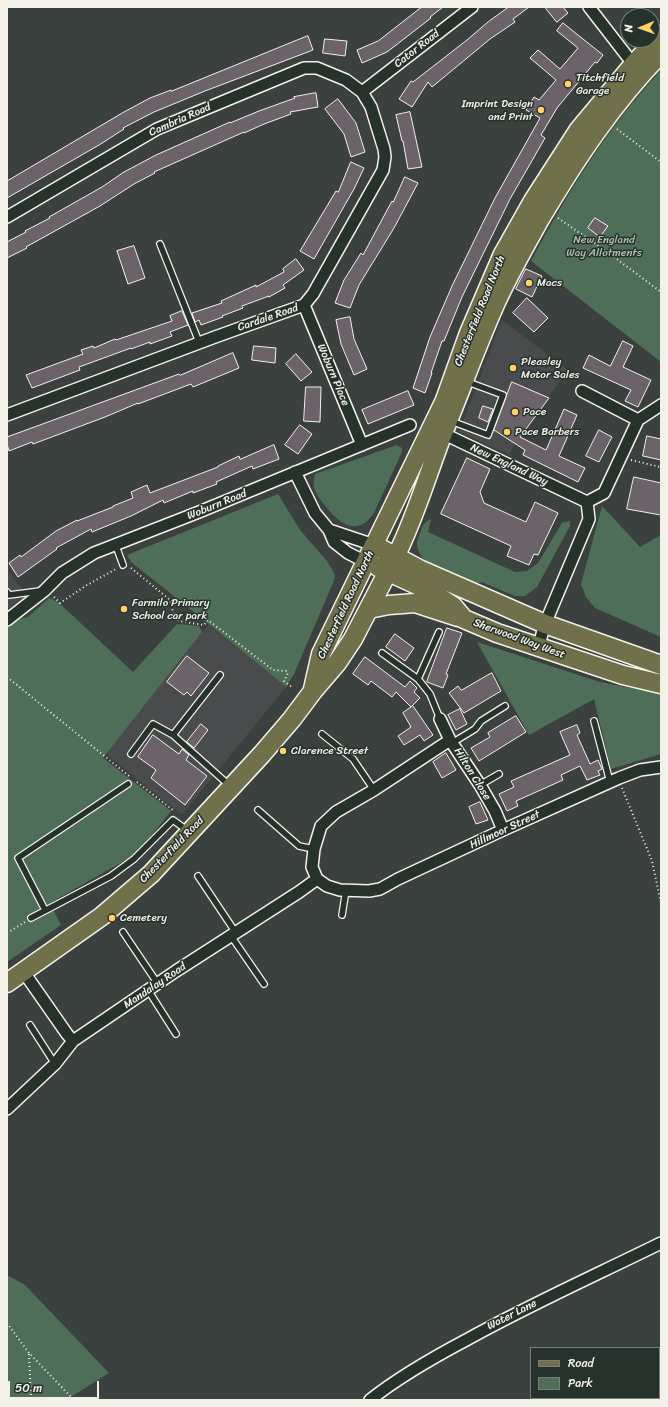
<!DOCTYPE html>
<style>
body{margin:0}
#map{position:relative;width:668px;height:1407px;overflow:hidden;background:#3b413f;font-family:Sriracha,sans-serif}
canvas{display:block}
.frame{position:absolute;inset:0;border:8px solid #f4f1e8;pointer-events:none}
.legend{position:absolute;left:530px;top:1347px;width:130px;height:52px;box-sizing:border-box;background:#26332d;border:1px solid #787f78;margin:0;padding:5px 7px;list-style:none;font-size:12px;color:#f4f1e8}
.legend li{display:flex;align-items:center;gap:8px;height:20px}
.legend b{width:20px;border:1px solid #787f78}
.north{position:absolute;left:620px;top:8px;width:40px;height:40px;box-sizing:border-box;background:#26332d;border:1px solid #787f78;border-radius:50%;rotate:268deg;font-size:11px;font-weight:700;line-height:16px;text-align:center;color:#f4f1e8}
.north::after{content:'';display:block;margin:auto;width:14px;height:18px;background:#ffd166;clip-path:polygon(50% 0,100% 100%,50% 72%,0 100%)}
.scale{position:absolute;left:8px;top:1381px;width:91px;height:18px;box-sizing:border-box;border:2px solid #f4f1e8;border-top:0;padding-left:5px;font-size:12px;line-height:14px;white-space:nowrap;color:#f4f1e8;-webkit-text-stroke:3px #26332d;paint-order:stroke}
</style>
<div id="map">
<canvas width="668" height="1407"></canvas>
<div class="frame"></div>
<ul class="legend">
<li><b style="height:5px;background:#70704a"></b>Road</li>
<li><b style="height:11px;background:#4f6e58"></b>Park</li>
</ul>
<div class="north">N</div>
<div class="scale">50 m</div>
</div>
<script>
const c = document.querySelector('canvas').getContext('2d');
c.lineJoin = 'round';
function fill(path, color) {
  c.fillStyle = color;
  c.fill(path, 'evenodd');
}
function trace(path, color, width, dash) {
  c.strokeStyle = color;
  c.lineWidth = width;
  c.lineCap = dash ? 'butt' : 'round';
  c.setLineDash(dash || []);
  c.stroke(path);
}
function drawText(font, color, halo, rows, align = 'center') {
  c.font = font + ' Sriracha,sans-serif';
  c.lineWidth = 3;
  c.setLineDash([]);
  c.textBaseline = 'middle';
  c.strokeStyle = halo;
  c.fillStyle = color;
  for (const [text, x, y, turn = 0] of rows) {
    c.save();
    c.translate(x, y);
    c.rotate((+turn || 0) * Math.PI / 180);
    c.textAlign = isNaN(turn) ? turn : align;
    if (halo) c.strokeText(text, 0, 0);
    c.fillText(text, 0, 0);
    c.restore();
  }
}
fill(new Path2D(`
 M502 320 568 370 515 443 509 455 459 432Z
 M7 570 21 587 24 598 7 609Z
 M209 625 286 687 182 815 106 754 202 632Z`), '#494b4c');
fill(new Path2D(`
 M661 70V362L531 261C568 192 607 128 661 70Z
 M397 445 402 448V452L374 513C358 536 342 526 327 508 322 502 316 495 314 487 313 483 314 478 315 474Z
 M278 494 300 530 327 561 332 569 335 576 333 583 294 674 286 687C235 645 183 603 131 562L127 555Z
 M602 506 640 547 661 535V637L595 608 586 597 581 584Z
 M431 519 428 532 515 572 527 571 538 563 562 523 570 521V526L537 587 525 596H515L482 582 476 584 425 561 421 556 417 547V541L423 525 427 521Z
 M49 598 58 602 133 672 177 624 199 626 202 632 103 758 171 811 151 836 131 857 50 903 61 925 7 962V625L14 620 28 617Z
 M477 642 600 682 661 694V754L611 769 594 699 529 735Z
 M7 1275 25 1285 109 1373 66 1400H7Z`), '#4f6e58');
const building = new Path2D(`
 M422 7H443L430 17 431 18 387 52 362 63 357 50 378 41Z
 M509 7H529L513 19 515 22 490 39 432 87 428 82 412 107 399 99 411 81 413 82 467 40 488 22Z
 M545 7H563L568 13 557 22Z
 M563 23 603 55 597 63 595 62 557 108 541 135 545 138 510 199 462 297 444 341H442L431 373H432L425 393 413 388 430 337 452 286 495 198 540 118 526 110 534 97 539 100 556 80 530 58 538 50 560 69 578 48 557 31Z
 M308 36 313 50 205 91 154 112 123 128 124 129 99 145 7 198V181L124 112 150 98 171 90V91Z
 M325 39 347 41 345 56 323 53Z
 M316 93 318 107 290 112 291 114 264 124 244 133V132L154 172 155 173 134 184 100 206 26 247 27 248 7 258V242L26 232 25 231 50 218 49 217 102 187 124 172 156 155 230 122V123L259 111 295 98 294 97Z
 M338 99 356 123 365 152 351 157 344 134 325 109Z
 M410 112 422 167 408 169 403 141H402L396 115Z
 M351 162 364 168 354 189 314 259 300 251 336 191 338 192Z
 M405 177 418 183 394 228 359 285 350 308 335 303 344 280 361 253 363 255 392 201 393 202Z
 M595 218 608 226 600 237 588 228Z
 M134 246 145 278 128 284 117 251Z
 M296 259 304 270 283 285 285 288 269 297V296L242 306 243 308 222 316 223 317 201 325 199 320 195 322 192 313 222 303 221 301 256 285V287L284 272 283 269Z
 M526 269 542 276 532 297 516 289Z
 M527 298 548 318 534 332 513 313Z
 M182 311 188 325 170 332 172 336 150 344V342L131 349V348L79 367 80 370 32 388 26 375 83 354 81 350 93 346 94 348 115 339 116 340 172 321 170 316Z
 M350 317 354 339 367 369 354 375 341 344 336 320Z
 M623 341 633 346 623 367 651 380 638 407 625 401 631 390 583 368 589 355 610 366Z
 M254 346 276 348 275 363 252 360Z
 M233 353 239 368 193 387 191 384 138 404V403L105 417 33 444 32 442 9 451 7 444V437L179 374 180 375Z
 M296 354 312 372 301 381 286 364Z
 M512 382 549 398 520 437 546 450 564 409 577 415 559 456 585 468 578 482 523 455 525 450 494 430Z
 M306 387H321L320 422 304 421Z
 M408 391 414 405 368 424 362 410Z
 M483 406 493 409 488 422 479 418Z
 M300 425 312 434 298 454 285 445Z
 M599 430 612 437 599 462 586 456Z
 M647 436 661 439V460L643 456Z
 M274 445 279 459 253 469 252 466 216 482 217 484 193 493V491L164 503 163 500 131 516 92 532 91 529 56 548 57 549 18 577 9 563 20 555 21 557 56 531 77 520V521L113 507V506L133 498 131 492 147 485 150 493 218 467V466L239 456 240 459Z
 M467 458 490 469 480 492 484 503 526 522 535 502 558 513 538 555 534 554 529 565 507 556 511 546 441 514Z
 M634 477 661 483V515L627 509Z
 M447 628 462 633 446 674 448 675 443 688 427 682Z
 M395 634 414 648 405 661 386 647Z
 M187 656 209 673 191 696 187 692 184 695 167 682Z
 M365 657 405 687 410 681 417 688 414 692 420 698 411 707 396 692 392 697 371 681 368 685 353 674Z
 M492 673 501 691 464 713 449 693 458 686 461 690Z
 M413 706 433 735 424 741 420 735 404 745 398 736 411 727 403 713Z
 M460 709 467 724 456 730 448 715Z
 M516 716 526 732 479 761 471 748 490 737 488 733Z
 M201 724 208 730 194 748 187 742Z
 M577 725 580 733 577 735 590 764 598 760 602 769 598 771 600 775 587 780 580 766 561 775 563 780 516 801 518 806 507 811 499 794 514 787 511 781 570 755 560 732Z
 M153 735 179 754 182 749 189 755 186 760 207 776 185 805 151 778 156 770 138 757Z
 M446 753 456 770 442 778 433 762Z
 M480 802 488 820 476 824 469 807Z`);
fill(building, '#6b626a');
trace(building, '#f4f1e8', 1);
const service = new Path2D(`
 M160 244 199 342
 M451 421 488 435 503 395 465 381
 M116 546 123 565
 M7 592 9 595 40 591
 M382 653 418 679 430 694 440 719
 M418 679 439 632
 M594 721 610 782
 M322 734 353 759 374 790
 M173 735 220 675
 M452 743 475 729 481 721 505 706
 M131 754 153 724 173 735 230 786
 M480 785 499 774
 M258 810 299 846 314 849
 M198 876 236 933
 M45 910 18 858 128 784
 M342 915 346 890
 M31 918 111 876 134 859 173 820 188 831
 M123 932 158 984
 M231 936 264 984
 M148 990 176 1034
 M30 1025 55 1064`);
const minor = new Path2D(`
 M589 7 637 69
 M362 92 472 7
 M7 217 157 129 304 68H317L346 80 362 92 371 107 384 149 385 157 383 170 313 294 304 305 215 337 7 415
 M304 305 362 445
 M582 391 638 420
 M438 431 587 502 604 493 638 420 661 405
 M295 472 315 513 329 530 334 542 348 553 366 562
 M329 530 374 545
 M7 620 44 591 62 573 94 553 199 512 410 425
 M538 648 545 624 589 519 587 502
 M440 719 450 740 480 785 495 811 503 830
 M450 740 374 790 336 812 321 826 314 849 312 867 317 879 327 886 340 890 369 891 380 889 398 879 503 830 619 778 640 770 661 767
 M23 971 67 1034 73 1041
 M7 1109 55 1064 73 1041 176 971 299 892 317 879
 M370 1400C400 1376 434 1357 468 1339 531 1304 596 1275 661 1243`);
const primary = new Path2D(`
 M374 545 444 401 468 334 502 255 533 200 578 130 634 63 661 34
 M396 556C416 516 428 473 444 432 461 391 476 349 494 308 507 278 524 249 540 220 575 161 613 103 661 54`);
const trunk = new Path2D(`
 M378 567 430 591 453 606 464 619 497 633 623 675 661 684
 M369 609 389 605 415 603 458 617
 M313 689 321 654 374 545 421 570 545 624 661 665
 M7 983 102 916 151 874 262 754 292 719 313 691 337 663 353 639 396 556`);
trace(service, '#f4f1e8', 8);
trace(minor, '#f4f1e8', 14);
trace(primary, '#f4f1e8', 20);
trace(trunk, '#f4f1e8', 21);
trace(new Path2D(`
 M617 129 661 162
 M558 218 606 251 661 292
 M631 460 660 467
 M131 568 170 600 173 612 179 621 204 625 208 620 273 670 286 671 288 673 284 681 293 688
 M54 597 60 603 87 585 116 569
 M7 677 129 776
 M137 782 174 811
 M622 788 652 861 661 903
 M7 933 25 922
 M7 1323 29 1353 74 1400
 M29 1354 31 1400`), '#f4f1e8', 2, [1, 3]);
trace(service, '#26332d', 5.5);
trace(minor, '#26332d', 11);
trace(primary, '#70704a', 17);
trace(trunk, '#70704a', 18);
for (const [x, y, r, color] of [
 [568,84,4,"#ffd166"],
 [541,110,4,"#ffd166"],
 [529,283,4,"#ffd166"],
 [513,368,4,"#ffd166"],
 [515,412,4,"#ffd166"],
 [507,432,4,"#ffd166"],
 [124,609,4,"#ffd166"],
 [283,751,4,"#ffd166"],
 [112,918,4,"#ffd166"]
]) {
  const dot = new Path2D();
  dot.arc(x, y, r, 0, 2 * Math.PI);
  c.fillStyle = color;
  c.fill(dot);
  trace(dot, '#26332d', 1.5);
}
drawText('11px', '#f4f1e8', '#26332d', [
 ["Cator Road",417,49,-38],
 ["Cambria Road",180,120,-24],
 ["Chesterfield Road North",480,311,-68],
 ["Cardale Road",268,318,-19],
 ["Woburn Place",333,375,67],
 ["New England Way",509,465,25],
 ["Woburn Road",217,505,-22],
 ["Chesterfield Road North",346,605,-65],
 ["Sherwood Way West",519,639,20],
 ["Hilton Close",472,774,58],
 ["Hillmoor Street",505,830,-25],
 ["Chesterfield Road",172,850,-46],
 ["Mandalay Road",155,986,-34],
 ["Water Lane",512,1315,-27]
]);
drawText('11px', '#f4f1e8', '#26332d', [
 ["Titchfield",576,78],
 ["Garage",576,91],
 ["Imprint Design",533,104,"right"],
 ["and Print",533,117,"right"],
 ["Macs",537,283],
 ["Pleasley",521,362],
 ["Motor Sales",521,375],
 ["Pace",523,412],
 ["Pace Barbers",515,432],
 ["Farmilo Primary",132,603],
 ["School car park",132,616],
 ["Clarence Street",291,751],
 ["Cemetery",120,918]
], 'left');
drawText('11px', '#b2bdae', '#26332d', [
 ["New England",604,240],
 ["Way Allotments",604,253]
]);
</script>
